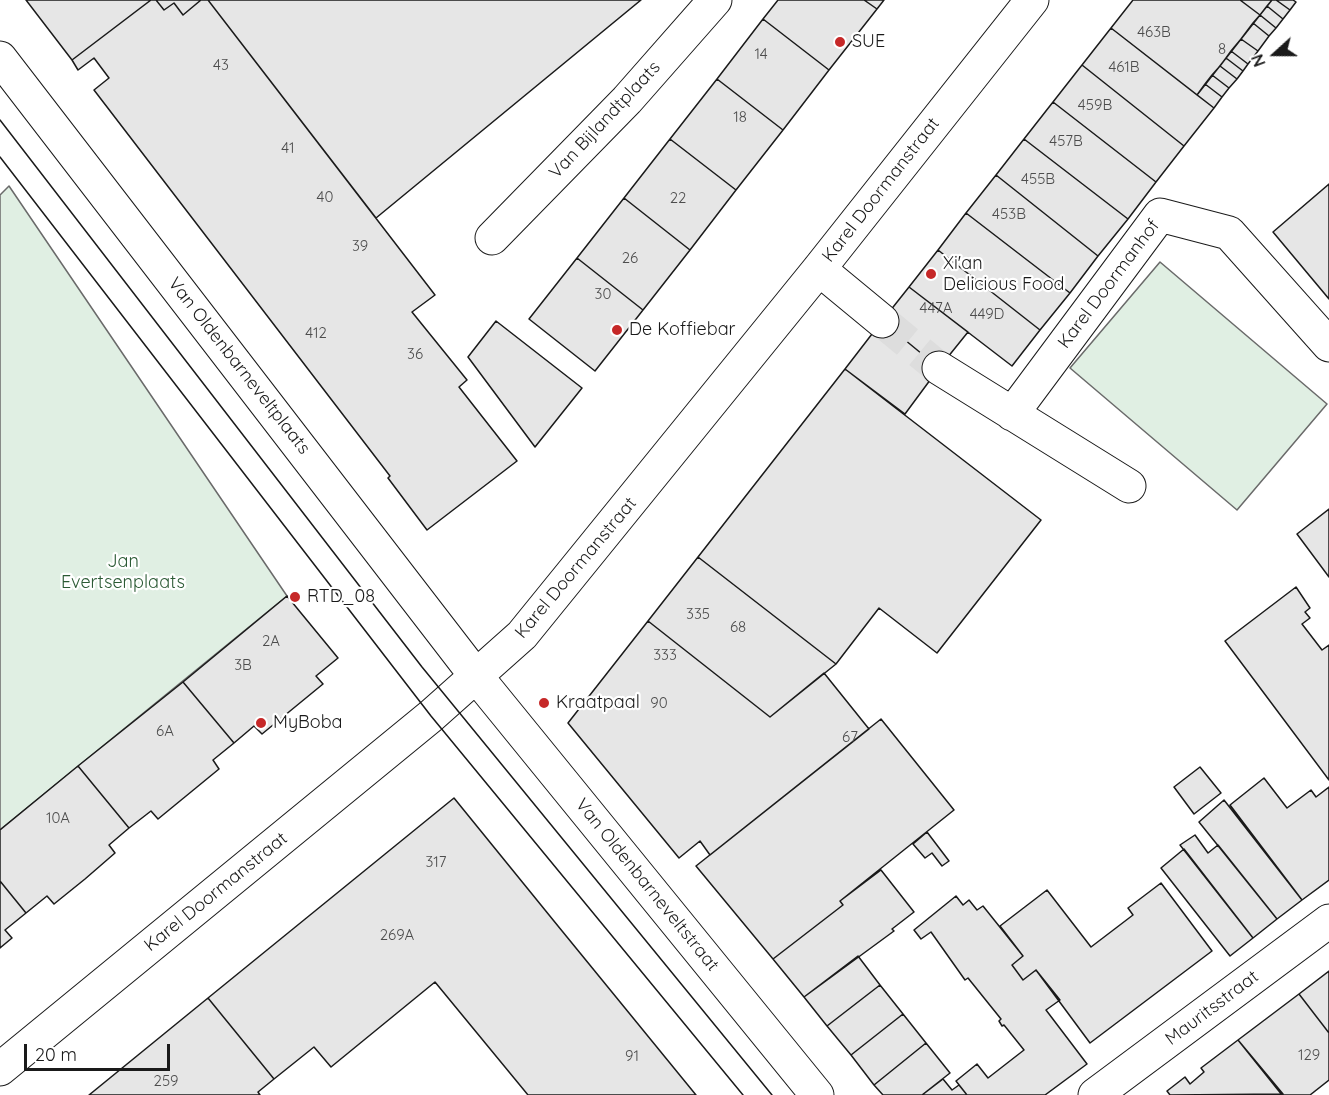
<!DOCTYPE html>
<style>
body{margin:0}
#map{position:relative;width:1329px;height:1095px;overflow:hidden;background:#fff;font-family:Quicksand,sans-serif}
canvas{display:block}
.north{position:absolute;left:1245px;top:24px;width:60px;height:60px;-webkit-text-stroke:4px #fff;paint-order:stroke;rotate:249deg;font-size:16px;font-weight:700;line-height:24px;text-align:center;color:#1a1a1a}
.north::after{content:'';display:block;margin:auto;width:21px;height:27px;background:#1a1a1a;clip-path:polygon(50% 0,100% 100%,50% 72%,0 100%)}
.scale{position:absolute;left:24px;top:1044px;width:146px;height:27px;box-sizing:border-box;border:3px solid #1a1a1a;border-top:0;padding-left:8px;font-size:18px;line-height:21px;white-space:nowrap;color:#1a1a1a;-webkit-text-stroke:4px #fff;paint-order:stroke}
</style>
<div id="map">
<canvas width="1329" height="1095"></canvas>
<div class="north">N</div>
<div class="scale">20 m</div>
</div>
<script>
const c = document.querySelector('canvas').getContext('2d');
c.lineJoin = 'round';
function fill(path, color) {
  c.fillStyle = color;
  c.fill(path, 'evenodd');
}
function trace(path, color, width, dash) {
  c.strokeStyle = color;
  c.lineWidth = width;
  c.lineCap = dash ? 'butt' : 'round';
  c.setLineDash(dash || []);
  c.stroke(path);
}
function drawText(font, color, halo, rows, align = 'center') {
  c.font = font + ' Quicksand,sans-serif';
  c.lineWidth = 4.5;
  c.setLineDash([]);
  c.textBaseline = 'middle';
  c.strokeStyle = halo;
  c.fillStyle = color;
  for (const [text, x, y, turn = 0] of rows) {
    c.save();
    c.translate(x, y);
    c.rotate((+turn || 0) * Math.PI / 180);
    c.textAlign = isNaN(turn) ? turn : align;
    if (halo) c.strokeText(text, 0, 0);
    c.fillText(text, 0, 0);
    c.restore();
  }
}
const green = new Path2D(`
 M9 186 287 596 0 830V195Z
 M1160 262 1327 404 1237 510 1070 368Z`);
fill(green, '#e0efe3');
trace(green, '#6a6a6a', 1.5);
const building = new Path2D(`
 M26 0H151L72 60Z
 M151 0H156L164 10 174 3 183 15 201 0H208L435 295 412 312 467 380 459 387 517 461 427 530 388 478 390 476 94 90 109 78 94 58 78 70 72 60Z
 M156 0H201L183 15 174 3 164 10Z
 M208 0H641L376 218Z
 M778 0H864L877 9 829 70 763 19Z
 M864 0H884L877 9Z
 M1133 0H1240L1260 15 1197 95 1111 28Z
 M1240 0H1272L1260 15Z
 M1272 0H1276L1290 10 1283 19 1267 6Z
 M1276 0H1293L1296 2 1290 10Z
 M1267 6 1283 19 1276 28 1260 15Z
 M1260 15 1276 28 1269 36 1253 23Z
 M763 19 829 70 783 130 717 79Z
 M1253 23 1269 36 1258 51 1241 39Z
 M1111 28 1214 108 1184 146 1082 65Z
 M1241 39 1258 51 1248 64 1231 51Z
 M1231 51 1248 64 1243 71 1226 58Z
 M1226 58 1243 71 1237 79 1220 66Z
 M1082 65 1184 146 1156 182 1053 102Z
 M1220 66 1237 79 1229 88 1212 75Z
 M1212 75 1229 88 1222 97 1205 84Z
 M717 79 783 130 736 190 670 139Z
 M1205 84 1222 97 1214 108 1197 95Z
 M1053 102 1156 182 1128 219 1024 139Z
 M670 139 736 190 690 250 624 198Z
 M1024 139 1128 219 1098 256 996 175Z
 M996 175 1098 256 1070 293 966 213Z
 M1329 184V299L1273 232Z
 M624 198 690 250 643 310 577 258Z
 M966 213 1070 293 1040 330 938 250Z
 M938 250 1040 330 1012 366 909 287Z
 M577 258 643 310 595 371 529 319Z
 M909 287 968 332 939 368 882 321Z
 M496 321 582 388 535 447 468 357Z
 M882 321 939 368 905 414 845 369Z
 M845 369 1041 520 937 653 879 608 836 664 698 557Z
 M1329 509V577L1297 534Z
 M698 557 836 664 770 717 648 621Z
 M1296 587 1310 608 1305 612 1310 618 1302 624 1322 650 1329 645V780L1225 641Z
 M287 596 338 658 316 676 323 684 262 734 254 726 234 743 183 682Z
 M648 621 770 717 824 673 869 729 710 855 700 841 679 858 568 723Z
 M183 682 234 743 213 760 219 769 158 819 151 811 129 828 78 766Z
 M881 719 954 810 840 901 843 905 773 959 696 866Z
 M78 766 129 828 109 845 115 853 85 879 54 904 47 896 26 913 0 881V830Z
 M1200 767 1221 793 1194 814 1174 787Z
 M1264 778 1287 808 1311 790 1316 797 1329 787V880L1302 900 1230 805Z
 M454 798 558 926 696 1095H528L435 982 331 1067 314 1047 274 1079 208 998Z
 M1224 800 1302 900 1277 919 1199 822Z
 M927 832 949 861 942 866 932 853 925 858 913 844Z
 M1195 835 1208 853 1218 845 1277 919 1253 938 1180 845Z
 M1184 849 1253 938 1230 956 1161 868Z
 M881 870 914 912 892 929 894 931 804 997 773 959 843 905 840 901Z
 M0 881 26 913 5 930 12 938 0 948Z
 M1161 883 1212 951 1090 1043 1036 970 1023 980 1012 965 1023 956 1000 926 1047 890 1091 947 1133 915 1128 908Z
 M956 896 963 905 969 900 977 910 983 906 1023 956 1012 965 1023 980 1036 970 1060 1000 1046 1010 1087 1064 1045 1095H967L956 1081 977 1064 988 1078 1024 1050 1004 1025 1002 1026 999 1021 1001 1019 968 978 965 980 931 932 921 939 914 930Z
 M858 956 880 985 827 1026 804 997Z
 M1329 971V1033L1299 994Z
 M880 985 903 1014 851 1055 827 1026Z
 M1299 994 1329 1033V1080L1310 1095H1282L1238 1040Z
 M208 998 274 1079 258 1092 260 1095H89Z
 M903 1014 926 1043 874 1085 851 1055Z
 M1238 1040 1283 1094 1170 1095 1167 1091 1185 1077 1190 1084 1204 1072 1201 1068Z
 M926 1043 950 1073 922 1095H883L874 1085Z
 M943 1079 952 1090 959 1085 967 1095H922Z`);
fill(building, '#e6e6e6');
trace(building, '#1a1a1a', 1.5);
trace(new Path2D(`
 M882 321 939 368`), '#ddd', 33, [33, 16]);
const minor = new Path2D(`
 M0 58 476 676 817 1095
 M492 238 627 100 715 0
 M819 269 882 321
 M939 368 1129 486
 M1012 414 1160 215 1229 233 1329 345
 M0 1069 431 716 522 635 819 269 1032 0
 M1095 1095 1329 921`);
trace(minor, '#1a1a1a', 35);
trace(minor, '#fff', 33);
trace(new Path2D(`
 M0 120 422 667 772 1095
 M0 157 431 716 743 1095`), '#1a1a1a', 1.5);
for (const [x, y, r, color] of [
 [840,42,6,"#c62828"],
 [931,274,6,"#c62828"],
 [617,330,6,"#c62828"],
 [295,597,6,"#c62828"],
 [544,703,6,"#c62828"],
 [261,723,6,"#c62828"]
]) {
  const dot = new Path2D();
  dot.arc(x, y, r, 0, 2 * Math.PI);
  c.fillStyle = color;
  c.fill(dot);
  trace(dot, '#fff', 2);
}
drawText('15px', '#4d4d4d', null, [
 ["463B",1154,32],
 ["8",1222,49],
 ["14",761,54],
 ["43",221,65],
 ["461B",1124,67],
 ["459B",1095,105],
 ["18",740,117],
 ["457B",1066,141],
 ["41",288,148],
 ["455B",1038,179],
 ["40",325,197],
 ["22",678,198],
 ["453B",1009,214],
 ["39",360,246],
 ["26",630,258],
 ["30",603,294],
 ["447A",936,308],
 ["449D",987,314],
 ["412",316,333],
 ["36",415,354],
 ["335",698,614],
 ["68",738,627],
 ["2A",271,641],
 ["333",665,655],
 ["3B",243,665],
 ["90",659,703],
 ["6A",165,731],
 ["67",850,737],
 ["10A",58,818],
 ["317",436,862],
 ["269A",397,935],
 ["129",1309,1055],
 ["91",632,1056],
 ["259",166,1081]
]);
drawText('18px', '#1a1a1a', '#fff', [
 ["SUE",852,42],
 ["Xi'an",943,264],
 ["Delicious Food",943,285],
 ["De Koffiebar",629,330],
 ["RTD_08",307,597],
 ["Kraatpaal",556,703],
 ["MyBoba",273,723]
], 'left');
drawText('18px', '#1a1a1a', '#fff', [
 ["Van Bijlandtplaats",605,120,-47],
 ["Karel Doormanstraat",881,190,-52],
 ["Karel Doormanhof",1109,284,-53],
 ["Van Oldenbarneveltplaats",239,366,52],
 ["Karel Doormanstraat",576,568,-50],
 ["Van Oldenbarneveltstraat",647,885,51],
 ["Karel Doormanstraat",216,892,-39],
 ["Mauritsstraat",1212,1008,-37]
]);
drawText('18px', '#2b5a34', '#fff', [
 ["Jan",123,562],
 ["Evertsenplaats",123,583]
]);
</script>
